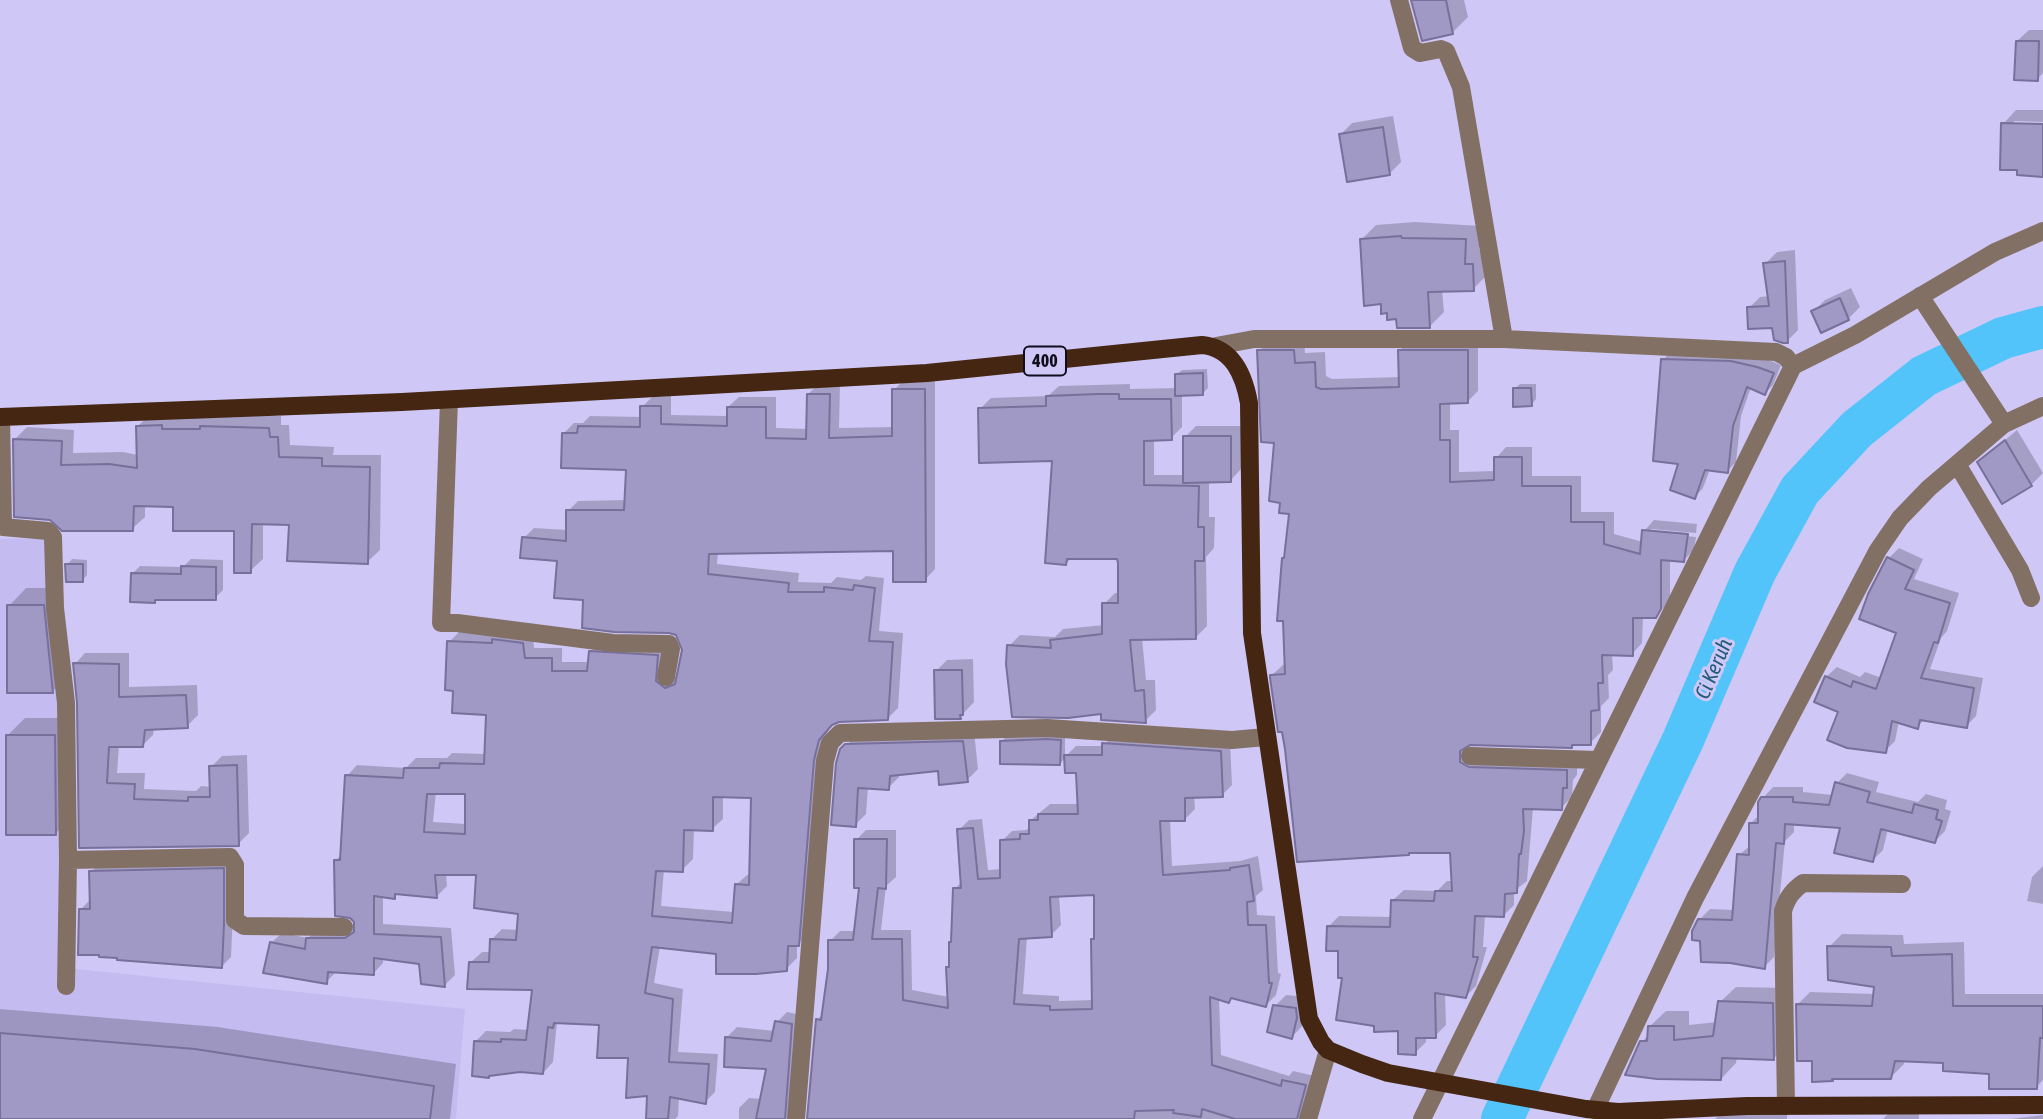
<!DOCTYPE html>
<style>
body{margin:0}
canvas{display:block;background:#cfc7f6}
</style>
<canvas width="2043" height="1119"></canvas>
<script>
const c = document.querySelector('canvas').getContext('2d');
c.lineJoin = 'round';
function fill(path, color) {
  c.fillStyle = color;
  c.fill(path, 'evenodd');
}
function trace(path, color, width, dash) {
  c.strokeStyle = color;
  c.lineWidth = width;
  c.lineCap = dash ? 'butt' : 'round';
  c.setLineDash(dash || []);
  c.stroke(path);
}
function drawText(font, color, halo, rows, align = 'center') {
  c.font = font + ' "Asap Condensed",sans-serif';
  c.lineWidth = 6;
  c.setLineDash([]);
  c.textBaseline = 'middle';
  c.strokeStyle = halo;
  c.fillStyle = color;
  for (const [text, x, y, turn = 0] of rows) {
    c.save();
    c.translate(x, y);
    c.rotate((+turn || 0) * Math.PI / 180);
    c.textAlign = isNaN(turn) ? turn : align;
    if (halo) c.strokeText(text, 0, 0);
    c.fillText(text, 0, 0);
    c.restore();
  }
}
fill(new Path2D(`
 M46 538 59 681 66 968 465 1009 456 1119H0V539Z`), '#c4bcf1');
fill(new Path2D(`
 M1412 0H1464L1468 17 1452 33Z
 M2029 30H2043V73L2037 79 2017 41Z
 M2016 110H2043V122L2014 121V125L2043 126V175L2003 124Z
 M1393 116 1401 162 1390 173 1341 134 1352 123Z
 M1415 222 1480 226 1479 250H1486L1487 275 1473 289 1442 290 1444 312 1430 326 1398 317 1388 312 1383 303 1361 240 1376 225Z
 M1795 250 1798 330 1787 341 1774 326 1749 308 1760 297 1770 296 1765 264 1777 252Z
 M1851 288 1860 307 1848 319 1813 312 1825 300Z
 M1270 340H1304L1305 353 1325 352 1326 376 1332 379 1400 377 1399 351 1410 340H1478V391L1468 401 1450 402V430H1459V472L1496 471V458L1506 447H1532V476H1581V512H1614V534L1643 542 1644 531 1654 520 1697 524 1696 533 1651 529V533L1696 537 1694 550 1683 561 1670 560V597L1666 605 1656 616H1643L1642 643 1632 654H1612L1613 670 1608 675 1609 698 1601 706V732L1590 743H1574L1571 746 1470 743V751L1577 760V775L1573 780 1572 797 1561 808H1533L1527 881 1514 891V905L1503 916 1485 915 1483 947H1487L1476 986 1466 996 1445 993 1446 1025 1435 1036H1426V1042L1415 1053 1400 1029 1376 1025 1344 976 1340 949 1328 927 1339 916 1392 917 1393 900 1404 890 1437 891 1447 881H1453L1451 851 1287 749 1272 675 1283 665H1286L1283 559 1286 556 1291 512 1259 351Z
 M1671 351 1766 359 1781 365 1773 385 1765 393 1751 387 1741 416 1736 462 1727 471 1710 469 1703 488 1695 497 1681 462 1663 360Z
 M1207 369 1208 388 1203 393 1182 394V427L1171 438 1154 439V475H1185V437L1196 426H1241V469L1230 481H1209V517H1215L1214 548 1206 557 1207 626 1196 637 1142 638 1146 680H1155L1156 710 1145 721 1103 712 1009 646 1020 635 1055 637 1063 629 1104 625V604L1115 593H1120L1118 558H1071L1066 564 1053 459 980 409 991 398 1048 396 1059 386 1130 384V389L1177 388 1176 375 1182 370Z
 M935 379V569L925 580 895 550 718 552 717 564 799 573 798 582 831 583 837 577 861 580 866 576 884 578 879 631 903 633 898 708 887 719 834 722 829 728 823 748 808 934 797 945V958L786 969 718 952 660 946 654 983 683 989 678 1052 718 1054 715 1092 705 1102 679 1097 678 1116 675 1119H648L649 1094 630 1057 601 1023 557 1022 553 1062 543 1073 476 1041 486 1031 510 1032 514 1029 529 1030 534 988 471 962 482 952H491V940L502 929 519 930 520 912 478 873H446L447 886 437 896 398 893 394 897 383 896V924L451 928 455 975 445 985 421 962 383 958V963L373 974 337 971 326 982 271 943 282 933 308 938 318 928 356 929V921L336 860 342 854 347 776 357 765 406 768 416 758H447L452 753 486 754 488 713 455 689 449 642 460 631 533 633 534 648H562V662H590V652L601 642 668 645V675L679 678 684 650 677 634 585 598 558 559 524 538 534 528 568 530V511L578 501 627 500 628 468 564 433 574 423H583L590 416 642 417V407L652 397 671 396V415L728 416V407L739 397H776V428L808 429V394L819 384H840L839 428 894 427V390L904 380ZM436 792 467 793 466 824 433 822ZM723 795 753 796 751 875H747L736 885 734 912 661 906 664 869 682 870 693 859 694 829H712L723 819Z
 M1520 384H1536V399L1531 405 1514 389Z
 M150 414 281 416V425H289L290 445 334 447 333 455H381L380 550 367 562 290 523 263 522V559L250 571 235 529 175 506 145 505V517L132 529 15 439 27 427 74 430 73 453 123 452 138 455V426Z
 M2017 430 2043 473 2031 485 2002 502 1979 462Z
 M1899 548 1923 559 1914 579 1959 593 1947 631 1941 638 1930 669 1983 678 1976 716 1966 726 1925 719 1917 727 1899 721 1895 741 1885 751 1840 711 1826 677 1837 667 1860 677 1865 672 1882 678 1898 632 1889 558Z
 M72 559 87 560V575L82 581 67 565Z
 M191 559 223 560V590L215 598H157L154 601 132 574 140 566 183 567Z
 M26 588H60L70 674 53 691 9 606Z
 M85 653H129V687L197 685 198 715 187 726 154 727 153 735 142 746H119L117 773H145L144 789 196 791 201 786 211 787V767L222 756 247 755 249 833 238 844 81 847 79 703 75 664Z
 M973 659 974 702 960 717 936 671 947 660Z
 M25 718H72L73 816 56 833 8 735Z
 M974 731 978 769 967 780 940 769 900 773 899 777 888 788 868 787 866 814 855 825 842 750 858 734Z
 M1113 734 1230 741 1232 785 1222 795 1194 796 1195 809 1185 819H1170L1172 866 1240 861 1258 856 1263 890 1256 896 1257 915 1275 916 1278 973 1281 974 1276 995 1266 1005 1233 997 1229 1001 1219 998 1221 1055 1289 1076 1293 1071 1315 1076 1307 1119H808L817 1020 823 1014 830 969V941L840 931H856L861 887 856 840 866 830H896V877L886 886 881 930H911L912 990 949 997 948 967 951 965 955 889 962 881 959 830 969 820 982 819 988 870 1002 869V841L1012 831 1026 830 1031 826V820L1050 804H1079L1078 772 1066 757 1060 764 1002 741 1007 736H1065V757L1076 746H1104ZM1096 893 1093 1000 1059 1001V996L1023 994 1027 937 1051 935 1061 925 1059 895Z
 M1847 773 1879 782 1876 792 1918 802 1926 794 1947 800 1945 809 1951 811 1945 831 1935 841 1888 829 1883 850 1873 860 1842 827 1794 823V832L1785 841 1774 957 1764 967 1699 920 1710 909 1734 910 1739 855 1751 845V823L1760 814 1763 798 1773 787H1803V792L1833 795 1837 783Z
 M233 860V913L231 957 221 967 80 910 90 900 91 872 101 862Z
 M2043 866V904L2027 901 2032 877Z
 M1842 934 1903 935 1904 944 1964 942 1965 994H2043V1080L2036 1087 1991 1072 1945 1061 1904 1060V1064L1891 1077H1834L1832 1079 1814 1059 1798 1004 1810 992 1875 994 1876 986 1829 947Z
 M1736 987 1788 988 1789 1043 1773 1059 1737 1057 1736 1063 1721 1079 1642 1042 1649 1034 1650 1026 1666 1011H1689V1025L1717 1022 1720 1002Z
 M1286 995 1307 997 1303 1025 1292 1037 1275 1006Z
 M0 1009 218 1027 456 1064 450 1119H0Z
 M787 1012 801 1015 800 1119H739V1108L749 1098 762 1099 768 1067 727 1037 737 1027 775 1031 777 1022Z
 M1918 1104 1919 1119H1883L1897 1105Z
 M1725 1109 1787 1110V1119H1715Z
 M2043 1115V1119H2010Z`), '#0003');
trace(new Path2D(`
 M1502 1119 1683 740 1755 572 1800 490 1857 429 1924 376 2003 338 2043 327`), '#53c4f9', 42);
const building = new Path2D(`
 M1411 0H1446L1453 34 1422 41Z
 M2016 41H2039L2038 81 2014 80Z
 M2001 123 2043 124V177L2017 175V170H2000Z
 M1383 127 1390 175 1347 182 1339 134Z
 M1401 236 1402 238 1466 239 1465 264H1473L1474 291 1428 292 1430 328H1397L1396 319 1387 320V313L1381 314V304L1364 306 1360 239Z
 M1785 261 1788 343H1783L1774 340 1772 328 1748 329 1747 307 1769 306 1763 263Z
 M1840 298 1849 320 1821 333 1811 311Z
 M1257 350H1294L1295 363 1315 362 1316 387 1321 389 1399 387 1398 350H1468V403L1440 404V440H1450V482L1494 480V457H1522V486H1571V522H1604V544L1640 554 1642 530 1688 534 1684 562 1661 560V609L1656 618H1633V656L1602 655 1603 683H1598L1599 710 1591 711V745H1572V748L1470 745 1460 751V762L1469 767 1567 770V788H1563L1562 810 1523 809 1524 831 1521 854H1519L1517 893 1505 894 1504 917 1475 916 1473 957H1478L1466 998 1435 993 1436 1038H1416V1055L1398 1054V1031L1374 1032V1026L1336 1020 1342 978H1338V951H1326L1327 926 1390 927 1391 900 1434 901 1435 891H1452L1450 853H1409V855L1297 862 1285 749 1282 732H1278L1270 678V675L1285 674 1283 621H1277L1282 558H1284L1289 514 1279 513 1280 503 1269 501 1274 443 1261 442Z
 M1661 359 1731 361 1757 367 1774 373 1765 395 1747 387 1733 426 1728 473 1705 470 1695 499 1670 490 1678 464 1653 461Z
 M1203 373V395L1175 396V374Z
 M1513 388H1531L1532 406 1513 407Z
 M892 389H925L926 582H893V551L709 554 708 574 789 583 788 592H824V587L853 590 854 585 875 588 869 641 893 642 888 720 839 722 832 725 819 740 814 760 799 946H788L787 971 756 974H716V954L652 947 645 993 673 999 669 1062 709 1064 706 1104 670 1097 668 1119H646L647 1096 626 1098 628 1058H597L599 1025 554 1023 553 1028 548 1027 543 1074 520 1072 489 1076V1078L472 1076 474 1041 501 1042V1039L526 1040 532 990 467 989 469 962H489L490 939 516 940 518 914 474 908 476 875H435L437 898 395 894V899L374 896V934L441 937 445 987 421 984 419 964 374 958V975L328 972 327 984 263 973 270 942 305 949 306 938H345L354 932V922L350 918 335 916 334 860H340L345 775 403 778 404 768H439L440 763 484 764 486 715 452 713 453 691 445 690 447 641 492 643V639L523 643 525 658H552V671H587L589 651 658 655 656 681 665 688 675 684 682 650 676 635 669 633 614 632 582 628 583 600 554 598 557 561 520 558 522 537 566 541V510H624L626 470 561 468 562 433H577L578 426 640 427V406H661V424L727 426V407H766V438L806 439 807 394H830L829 438 892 436ZM427 794H465V834L424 832ZM713 797 751 798 749 885 735 884 732 923 652 916 656 871 683 872 684 830 713 831Z
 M1098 394H1119V399H1171L1172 440 1144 441V485L1199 486 1198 527H1204V561H1195L1196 639 1130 640 1135 691 1144 690 1146 723 1101 720V714L1068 718 1012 717 1006 664 1007 645 1051 648 1050 640 1102 634V603H1118V563L1117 559H1067L1066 565 1045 563 1052 461 979 463 978 408 1046 406V396Z
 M162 425V429H200V426L269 428 270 437H278L279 457 322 458V466L370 467 368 564 287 561 289 525 252 524 251 573H234V531H173V507L134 506 133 531H62L50 520 14 517 13 439 62 441 61 465 109 464 137 468 136 426Z
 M1183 436H1231V482L1183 483Z
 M2005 440 2032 486 2002 504 1977 462Z
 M1887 557 1914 570 1905 589 1950 603 1938 643 1934 642 1921 678 1974 688 1967 728 1920 720 1918 729 1892 721 1886 753 1847 748 1827 740 1838 712 1814 702 1825 676 1851 687 1853 681 1876 689 1896 633 1859 619 1868 594Z
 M65 564H83V582H66Z
 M181 566 216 567V600H155V603L130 602 131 573 181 574Z
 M7 605H44L53 693H7Z
 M73 663 119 664V697L186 695 188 728 145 730 143 747H109L107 783 135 784 134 799 188 801V797H210L209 766 237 765 239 846 79 848 77 703Z
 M934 670H962L963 715H960L961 719H935Z
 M6 735H55L56 835H6Z
 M1047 739 1061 740 1060 765 1000 764V741Z
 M963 741 968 782 939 785 938 771 890 776 889 790 858 788 856 827 831 825 836 763 840 749 845 744Z
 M1102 743 1221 751 1223 797 1185 798V821H1160L1163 875 1230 870V868L1249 865 1254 901 1247 902 1248 925H1266L1269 983H1272L1266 1007 1231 998 1229 1003 1210 997 1212 1065 1281 1086 1282 1080 1306 1085 1297 1119H1235L1202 1109 1201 1117 1173 1113 1174 1110 1135 1111 1134 1119H807L816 1019 821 1020 828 969V940H853L859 888H854V839H887L886 889 878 888 872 939H902L903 1000 948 1008 946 967H949V942H951L953 888H961L957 829 973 828 978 879 1000 878V840L1020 839V834H1029V820H1038V814H1078L1076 773H1065L1064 755H1102ZM1094 895V939H1091L1092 1009 1050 1010V1006L1014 1004 1019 939 1052 937 1050 897Z
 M1835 782 1870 792 1867 802 1912 813 1914 804 1938 810 1936 819 1942 821 1935 843 1881 829 1873 862 1834 853 1840 828 1785 824 1784 844 1776 843 1765 969 1730 963 1701 962 1700 941 1692 940V931L1698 919 1732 920 1737 854 1749 855V823H1758V802L1761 797H1793V802L1829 805Z
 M224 868V924L222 968 117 960V958L99 957V955H78L79 909H90L89 871Z
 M1827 946 1891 947 1892 956 1952 954 1953 1006H2043V1038H2040L2037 1089H1989V1074L1943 1071V1063L1895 1061 1891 1079H1832L1833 1081 1812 1082V1061H1797L1796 1004 1872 1006 1874 987 1828 980Z
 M1718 1001 1773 1003 1774 1060 1722 1058 1721 1080 1657 1079 1625 1075 1640 1041H1647L1648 1026H1674V1040L1713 1036Z
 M1273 1005 1296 1008 1297 1018 1292 1039 1267 1032Z
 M775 1021 792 1024 785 1119H756L766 1069 724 1067 725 1037 771 1041Z
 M0 1033 195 1049 434 1086 430 1119H0Z`);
fill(building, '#a099c5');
trace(building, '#77709a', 2);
trace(new Path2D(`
 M1399 0 1412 48 1420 53 1441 49 1446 51 1461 87 1504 339
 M1920 296 2004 424
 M1216 346 1254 339H1504L1776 352 1786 357 1793 366
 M449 400 441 623H457L613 643 669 644 671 649 666 677
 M1 417 3 527 48 531 53 537 55 608 66 703 68 860
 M1957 464 2020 570 2031 598
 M1470 756 1597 760
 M66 986 68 860 230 857 235 865V920L244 926 344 927
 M1786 1106 1783 911C1787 898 1792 891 1803 883L1902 884
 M1595 1110 1695 898 1878 550 1900 518 1929 488 2004 424 2043 406
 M796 1119 825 761 830 743 840 733 1047 728 1232 740 1266 737
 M1308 1119 1328 1050
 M1422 1119 1793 366 1855 335 1995 252 2043 231`), '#837065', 18);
trace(new Path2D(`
 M0 417 402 402 927 373 1202 345C1233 348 1244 375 1249 403L1252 633 1309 1019 1321 1042 1328 1050 1362 1064 1388 1073 1586 1109 1618 1112 1747 1106 2043 1105`), '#442612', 18);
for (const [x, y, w] of [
 [1045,361,42]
]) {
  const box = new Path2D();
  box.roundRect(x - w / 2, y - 14.5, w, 29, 5);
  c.fillStyle = '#cfc7f6';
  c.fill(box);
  trace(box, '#100d1d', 2);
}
drawText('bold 18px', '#100d1d', null, [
 ["400",1045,361]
]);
drawText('italic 21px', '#215c78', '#cfc7f6', [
 ["Ci Keruh",1714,669,-67]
]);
</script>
